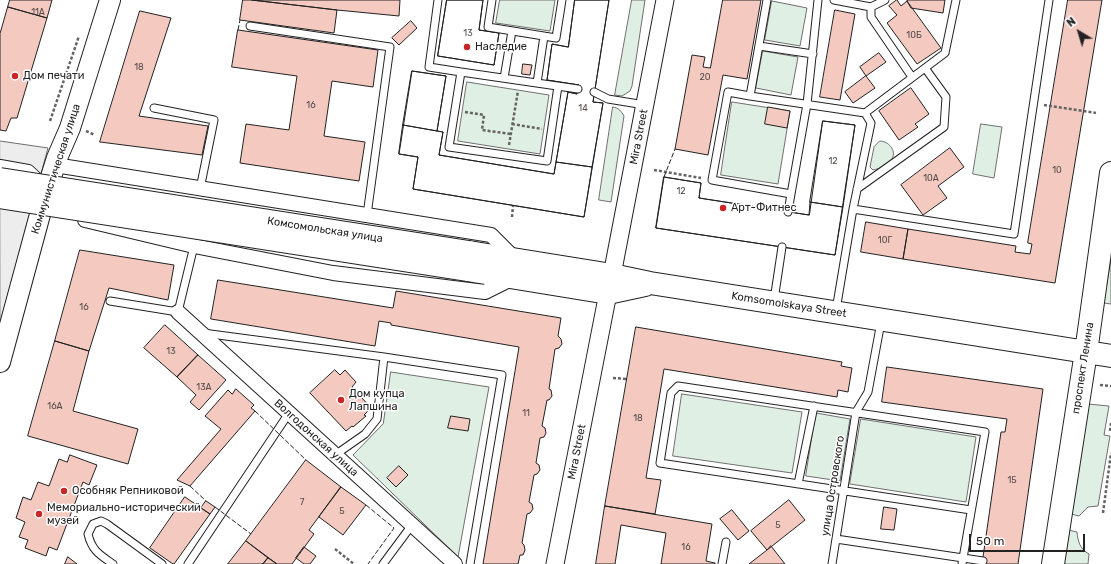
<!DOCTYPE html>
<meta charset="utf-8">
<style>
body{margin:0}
#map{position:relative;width:1111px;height:564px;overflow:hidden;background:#fff;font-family:Rubik,sans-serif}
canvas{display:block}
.north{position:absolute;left:1059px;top:12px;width:40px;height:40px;-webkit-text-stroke:3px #fff;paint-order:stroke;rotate:322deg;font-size:11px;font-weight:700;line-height:16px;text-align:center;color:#222}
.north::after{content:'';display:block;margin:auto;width:14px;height:18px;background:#222;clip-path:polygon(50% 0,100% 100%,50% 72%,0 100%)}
.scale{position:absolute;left:969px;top:534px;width:116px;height:18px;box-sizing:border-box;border:2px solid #222;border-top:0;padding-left:5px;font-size:12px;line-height:14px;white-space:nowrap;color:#222;-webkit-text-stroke:3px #fff;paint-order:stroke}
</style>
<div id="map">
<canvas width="1111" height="564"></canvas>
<div class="north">N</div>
<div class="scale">50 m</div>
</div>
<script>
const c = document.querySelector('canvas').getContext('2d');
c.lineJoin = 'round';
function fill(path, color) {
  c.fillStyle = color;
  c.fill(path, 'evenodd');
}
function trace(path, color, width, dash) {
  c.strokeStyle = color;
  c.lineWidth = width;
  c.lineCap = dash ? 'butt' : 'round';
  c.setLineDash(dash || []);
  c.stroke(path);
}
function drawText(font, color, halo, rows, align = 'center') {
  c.font = font + ' Rubik,sans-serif';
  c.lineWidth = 3;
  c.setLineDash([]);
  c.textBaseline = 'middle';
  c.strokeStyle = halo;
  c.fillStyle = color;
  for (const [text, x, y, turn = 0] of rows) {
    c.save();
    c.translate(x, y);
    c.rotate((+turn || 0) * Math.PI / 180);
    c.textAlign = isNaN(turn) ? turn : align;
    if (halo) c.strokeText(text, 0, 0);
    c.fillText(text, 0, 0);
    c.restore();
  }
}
const green = new Path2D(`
 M500 0H555L550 31 496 23Z
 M632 0H645L632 86 630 91 622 96 615 95Z
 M772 1 807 8 800 46 765 40Z
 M763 51 798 57 791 95 756 88Z
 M467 82 549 95 540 154 458 141Z
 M732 102 790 111 778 184 721 175Z
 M613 107C619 108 621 111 624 116L611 202 599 200Z
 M981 124 1002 127 994 178 973 174Z
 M880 141C888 141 897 150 892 159 890 164 879 169 873 170L870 167 874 147Z
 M1111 259V304L1104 303Z
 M391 372 489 387 458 557 353 455 383 424Z
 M682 394 802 412 792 473 673 456Z
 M1088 404 1109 406 1104 435 1110 436 1098 506 1088 507 1079 516 1071 514Z
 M816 413 850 419 840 481 806 476Z
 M861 419 976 437 966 502 850 484Z
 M1068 530 1077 532C1078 542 1080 549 1089 554L1088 564H1064Z`);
fill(green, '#e0efe3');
trace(green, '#6f6f6f', 1);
const parking = new Path2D(`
 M0 141 48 148 0 323Z`);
fill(parking, '#ededed');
trace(parking, '#6f6f6f', 1);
const building = new Path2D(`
 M10 0H52L47 18 8 7Z
 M243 0H252L337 10 334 33 240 20Z
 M252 0H400L399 16 337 10Z
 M447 0H483L479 30 499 33 494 65 438 56Z
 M447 0H483L479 30 499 33 494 65 438 56Z
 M575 0H609L593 102 603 103 592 167 556 162 568 92 577 94 579 85 547 80 552 44 568 47Z
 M575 0H609L593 102 603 103 584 217 413 189 418 157 399 154 412 71 446 76 437 131 443 132 439 155 554 174 568 92 577 94 579 85 547 80 552 44 568 47Z
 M723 0H761L747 79 723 75 708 155 675 149 692 55 705 57 703 67 710 68Z
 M897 0 901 6 907 1 941 48 917 64 887 23 897 15 889 6Z
 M909 0H945L943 13 911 8 907 1Z
 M1068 0H1102L1055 283 903 259 908 229 1016 246 1015 252 1030 254 1032 244 1028 243Z
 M8 7 47 18 17 118H11L6 131 0 130V34Z
 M835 10 855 14 840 100 820 97Z
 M140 11 171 18 139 116 208 126 202 155 100 142Z
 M411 21 417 28 399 45 392 38Z
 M238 30 378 50 373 87 332 81 324 136 365 142 359 181 240 163 246 124 289 130 297 76 232 67Z
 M879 53 886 62 866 76 860 67Z
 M523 64 532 65 530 75 522 74Z
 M412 71 446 76 437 131 403 125Z
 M866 76 875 88 853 103 845 92Z
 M911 88 929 114 915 124 918 127 899 140 879 111Z
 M768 107 790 111 787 128 765 124Z
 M823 121 855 125 843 207 810 202Z
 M823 121 855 125 835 255 656 228 664 177 701 183 699 198 809 215Z
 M403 125 443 132 439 155 554 174 556 162 592 167 584 217 413 189 418 157 399 154Z
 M950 148 964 167 938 186 947 198 923 215 901 185Z
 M664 177 701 183 699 198 809 215 810 202 843 207 835 255 656 228Z
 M866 222 908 229 903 259 861 252Z
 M80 250 174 265 168 300 109 288 89 351 55 341Z
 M218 280 393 308 396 291 561 318 558 336 561 339 562 344 559 348 555 349 549 389 551 390 552 396 549 400H547L542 426 545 428 546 433 544 437 540 438 536 463 539 465 540 470 537 474 534 475 529 502 532 504 533 509 530 513 527 514 522 543 524 545 525 550 523 555H520L518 564H483L519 347 391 325V323L379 321 375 346 211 319Z
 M165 325 198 355 177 377 144 348Z
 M636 327 842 362 841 366 852 368 848 392 838 390 837 397 664 369 646 478 661 480 655 514 605 506Z
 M55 341 89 351 73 411 138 429 128 464 28 436Z
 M198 355 226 380 199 410 190 402 196 395 177 377Z
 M887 367 1043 389 1018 564H982L1001 432H1005L1007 419 882 402Z
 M335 370 340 375 345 370 356 382 352 387 371 408 364 415 366 416 353 427 352 426 346 431 310 393Z
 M236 389 254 405 251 408 255 411 190 486 177 480 221 429 205 416 228 390 232 394Z
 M451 416 470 419 468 431 448 428Z
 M70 455 97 465 89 485 83 482 57 550 49 547 46 556 25 548 28 540 19 537 25 522 16 518 23 497 31 500 38 482 49 486 59 459 67 462Z
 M306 460 341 487 309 530 314 534 292 564H277L246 541Z
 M399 466 408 475 396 487 387 478Z
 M341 487 366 505 343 535 319 517Z
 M185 497 210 514 174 564H173L150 548Z
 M789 500 805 520 767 550 751 531Z
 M206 501 215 507 210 514 201 508Z
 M605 506 712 524 706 561 715 563V564H661L666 533 621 525 615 564H596Z
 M884 507 897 509 894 530 881 529Z
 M732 510 749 531 738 540 720 519Z
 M246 541 268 558 263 564H228Z
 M771 546 785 564H749L767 550Z
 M304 547 316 556 310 564H304L296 558Z
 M68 557 77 564H65Z
 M268 558 277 564H263Z`);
fill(building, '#f3c9c0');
trace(building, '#222', 1);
const service = new Path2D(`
 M438 0 429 67 461 72
 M492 0 488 27 556 38 562 0
 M767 0 750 96 728 92 712 180 791 194 807 104 818 0
 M834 0 871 7
 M885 0 871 7V17L912 77
 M250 26 390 47 367 215
 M759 46 813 54
 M504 78 512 31
 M537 83 544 36
 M558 86 547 161 449 147 461 72 578 89
 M594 92 608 99 645 105
 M750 96 865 113 945 53 956 0
 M154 108 214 120 200 189
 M857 189 944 127 946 97 925 68
 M853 209 871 123 865 113
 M788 212 791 194
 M774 300 782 247
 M110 301 178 312 194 246
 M836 310 853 209 1014 234 1049 0
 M203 333 384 357 502 375 470 564
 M335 455 365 434 377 419 384 357
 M798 484 814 406
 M836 539 983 561
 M113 564C100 555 92 551 88 534L93 524 101 521 107 524 162 564
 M188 564 289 413
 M383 564 412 525
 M722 564 726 542
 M832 564 856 412 868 392 881 322
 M962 564 985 432 678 386 671 393 660 463 971 510`);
const minor = new Path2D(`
 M55 165 491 235 515 259
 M0 167 28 172 42 185
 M85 220 194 246 333 273 485 292 513 278
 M178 312 455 564`);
const tertiary = new Path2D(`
 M612 275 665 0
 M555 564 608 293`);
const secondary = new Path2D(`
 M0 362 45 196 57 158 70 128 110 0`);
const primary = new Path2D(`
 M469 252 612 275 650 283 1111 356
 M467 270 608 293 645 285
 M1053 564 1086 352 1111 173`);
trace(service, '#222', 9);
trace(minor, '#222', 16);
trace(tertiary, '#222', 19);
trace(secondary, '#222', 22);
trace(primary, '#222', 24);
trace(new Path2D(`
 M1044 105 1096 113
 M465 112 484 115 482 130 511 134
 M50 121 79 36
 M512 124 542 129
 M86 131 95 135
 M509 145 518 91
 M654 170 701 178
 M512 217 513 206
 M613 378 627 379
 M1100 385 1111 386
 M1111 423 1110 431H1111
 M1103 513 1111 453
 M335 549 354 564`), '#646464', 2.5, [3, 2]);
trace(service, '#fff', 7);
trace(minor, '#fff', 14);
trace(tertiary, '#fff', 17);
trace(secondary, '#fff', 20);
trace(primary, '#fff', 22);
const primaryBridge = new Path2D(`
 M0 179 469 252
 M0 197 467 270`);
trace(primaryBridge, '#222', 24, []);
trace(primaryBridge, '#fff', 22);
trace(new Path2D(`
 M238 30 240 20
 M664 177 675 149
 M255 411 306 460
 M190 486 206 501
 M366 505 394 528 368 564
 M215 507 251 534`), '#222', 1, [5, 2]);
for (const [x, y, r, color] of [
 [467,47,4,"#c62828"],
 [15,76,4,"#c62828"],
 [723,208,4,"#c62828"],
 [341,400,4,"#c62828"],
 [64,491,4,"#c62828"],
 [39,514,4,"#c62828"]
]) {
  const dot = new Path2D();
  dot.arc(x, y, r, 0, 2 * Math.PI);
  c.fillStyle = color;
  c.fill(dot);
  trace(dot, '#fff', 1.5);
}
drawText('9px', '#564c4a', null, [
 ["11А",38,12],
 ["13",468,33],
 ["10Б",914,35],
 ["18",139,67],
 ["20",705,77],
 ["16",311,105],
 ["14",583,108],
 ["12",833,161],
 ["10",1057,170],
 ["10А",931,178],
 ["12",681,191],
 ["10Г",885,240],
 ["16",84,307],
 ["13",171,351],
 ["13А",204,387],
 ["16А",55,406],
 ["11",526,413],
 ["18",638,418],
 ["15",1012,480],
 ["7",302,502],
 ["5",342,511],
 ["5",778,525],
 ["16",686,547]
]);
drawText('11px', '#222', '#fff', [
 ["Наследие",475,47],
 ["Дом печати",23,76],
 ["Арт-Фитнес",731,208],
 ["Дом купца",349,394],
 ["Лапшина",349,407],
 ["Особняк Репниковой",72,491],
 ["Мемориально-исторический",47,508],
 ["музей",47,521]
], 'left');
drawText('11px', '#222', '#fff', [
 ["Mira Street",639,137,-79],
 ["Коммунистическая улица",56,169,-72],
 ["Комсомольская улица",325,230,9],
 ["Komsomolskaya Street",789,305,9],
 ["проспект Ленина",1083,368,-81],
 ["Волгодонская улица",316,438,42],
 ["Mira Street",577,452,-79],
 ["улица Островского",833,486,-81]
]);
</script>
